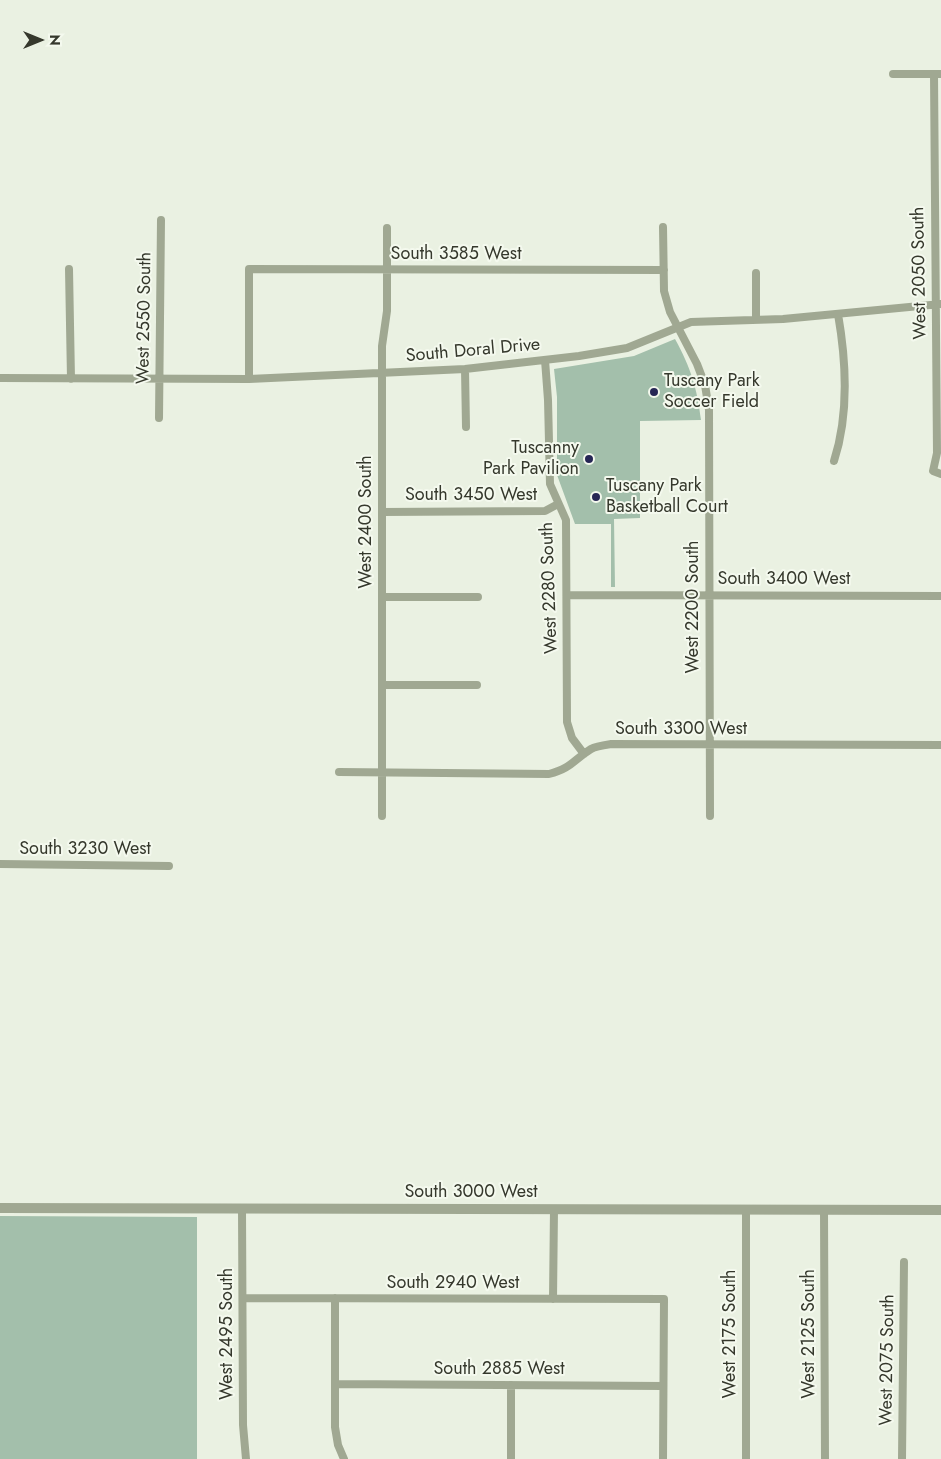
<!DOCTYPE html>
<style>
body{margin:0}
#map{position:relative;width:941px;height:1459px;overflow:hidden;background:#eaf1e2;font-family:Jost,sans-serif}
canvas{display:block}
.north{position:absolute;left:15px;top:15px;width:50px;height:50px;-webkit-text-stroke:4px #f4f9ee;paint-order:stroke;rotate:90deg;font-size:14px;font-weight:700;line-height:20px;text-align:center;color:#35382c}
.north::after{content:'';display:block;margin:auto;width:18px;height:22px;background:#35382c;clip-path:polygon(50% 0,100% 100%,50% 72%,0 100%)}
</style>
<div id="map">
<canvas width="941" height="1459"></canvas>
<div class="north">N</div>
</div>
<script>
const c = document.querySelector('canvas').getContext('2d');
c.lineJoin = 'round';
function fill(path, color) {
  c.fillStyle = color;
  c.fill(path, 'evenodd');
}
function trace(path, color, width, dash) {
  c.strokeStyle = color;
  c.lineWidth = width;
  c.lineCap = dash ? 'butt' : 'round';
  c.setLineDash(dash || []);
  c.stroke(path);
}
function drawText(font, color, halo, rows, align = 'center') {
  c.font = font + ' Jost,sans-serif';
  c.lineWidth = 4;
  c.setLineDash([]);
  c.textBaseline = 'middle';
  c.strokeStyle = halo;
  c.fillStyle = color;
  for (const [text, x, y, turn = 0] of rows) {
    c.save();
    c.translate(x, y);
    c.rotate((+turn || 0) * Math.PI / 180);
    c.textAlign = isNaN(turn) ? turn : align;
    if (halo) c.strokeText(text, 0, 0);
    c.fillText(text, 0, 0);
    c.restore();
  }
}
fill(new Path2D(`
 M675 339C691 368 697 388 701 420L640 421V518L614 519 615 587H611V524H575L557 475V397L554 369 634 356Z
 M0 1216 197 1217V1459H0Z`), '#a3bfab');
trace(new Path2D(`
 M893 74H941
 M934 74 937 453 933 471 941 474
 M663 227 664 291 670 312 697 364 705 385 709 410 710 816
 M69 269 71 379
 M756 273V320
 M545 360 548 400 550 484 566 520 567 722 572 738 584 754
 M465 369 466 427
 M0 378 249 379 465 369 579 356 627 348 691 322 783 319 941 304
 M249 379V269L664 270
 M159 418 161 220
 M834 461C849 415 846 360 838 314
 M382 512 545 511 558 504
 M567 595 941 596
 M382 597H478
 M382 685H477
 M339 772 549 774C572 768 573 760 591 749 596 746 604 745 611 744L941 745
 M382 816V346L387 311V228
 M0 864 169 866
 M242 1209 243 1425 246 1459
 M746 1210V1459
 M824 1210 825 1459
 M243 1298 664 1299 663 1459
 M335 1298V1427L338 1445 344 1459
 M553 1299 554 1209
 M335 1384 663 1386
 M511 1385V1459
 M902 1459 904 1262`), '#a0a892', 8);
trace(new Path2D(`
 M0 1208 941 1210`), '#a0a892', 10);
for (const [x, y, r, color] of [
 [654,392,5,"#262655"],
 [589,459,5,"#262655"],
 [596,497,5,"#262655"]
]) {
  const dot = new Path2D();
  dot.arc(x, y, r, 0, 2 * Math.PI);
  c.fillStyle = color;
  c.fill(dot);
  trace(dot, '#f4f9ee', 2);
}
drawText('18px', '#35382c', '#f4f9ee', [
 ["South 3585 West",456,255],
 ["West 2050 South",920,273,-91],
 ["West 2550 South",145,318,-89],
 ["South Doral Drive",473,351,-5],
 ["South 3450 West",471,496],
 ["West 2400 South",367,522,-90],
 ["South 3400 West",784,580],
 ["West 2280 South",550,588,-92],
 ["West 2200 South",694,607,-90],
 ["South 3300 West",681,730],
 ["South 3230 West",85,850],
 ["South 3000 West",471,1193],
 ["South 2940 West",453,1284],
 ["West 2495 South",228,1334,-90],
 ["West 2175 South",731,1334,-90],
 ["West 2125 South",810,1334,-90],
 ["West 2075 South",888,1360,-89],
 ["South 2885 West",499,1370]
]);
drawText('18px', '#35382c', '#f4f9ee', [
 ["Tuscany Park",664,382],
 ["Soccer Field",664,403],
 ["Tuscanny",579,449,"right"],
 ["Park Pavilion",579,470,"right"],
 ["Tuscany Park",606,487],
 ["Basketball Court",606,508]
], 'left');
</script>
